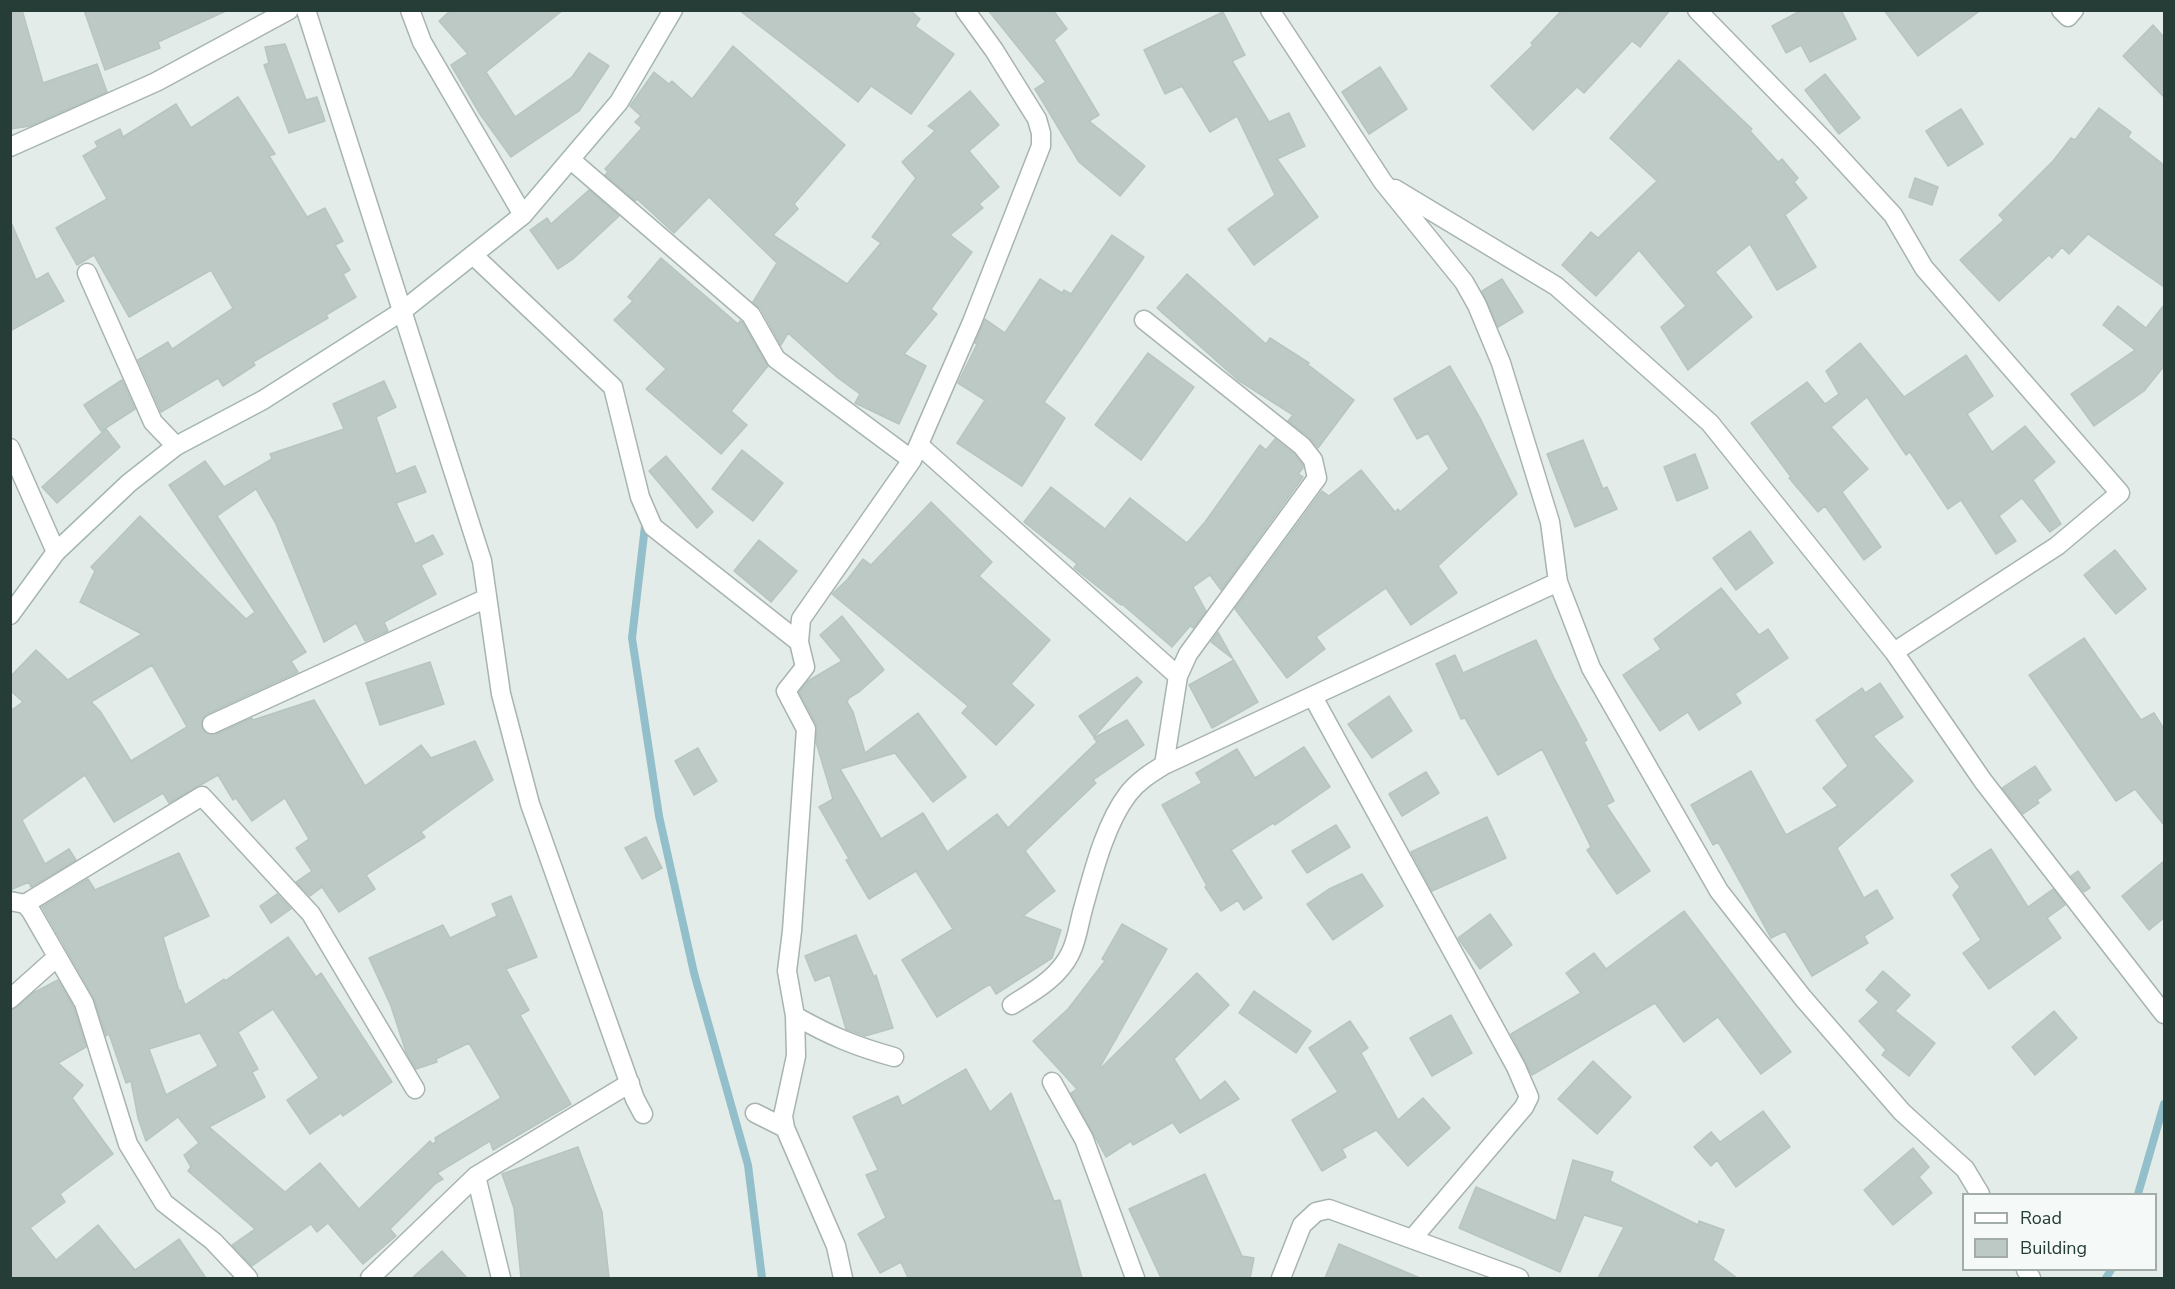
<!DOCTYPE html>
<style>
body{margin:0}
#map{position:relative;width:2175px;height:1289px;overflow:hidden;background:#e4ece9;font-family:"Nunito Sans",sans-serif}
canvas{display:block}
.frame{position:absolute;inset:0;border:12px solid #263c37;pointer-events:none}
.legend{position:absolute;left:1962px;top:1193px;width:195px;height:78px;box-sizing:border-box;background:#f5f9f7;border:2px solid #a2adaa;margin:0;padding:8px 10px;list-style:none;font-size:18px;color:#263c37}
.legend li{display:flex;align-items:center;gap:12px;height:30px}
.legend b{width:30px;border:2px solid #a2adaa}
</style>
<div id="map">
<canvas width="2175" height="1289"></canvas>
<div class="frame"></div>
<ul class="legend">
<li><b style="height:8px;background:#fff"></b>Road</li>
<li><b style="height:16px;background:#bdc9c5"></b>Building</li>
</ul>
</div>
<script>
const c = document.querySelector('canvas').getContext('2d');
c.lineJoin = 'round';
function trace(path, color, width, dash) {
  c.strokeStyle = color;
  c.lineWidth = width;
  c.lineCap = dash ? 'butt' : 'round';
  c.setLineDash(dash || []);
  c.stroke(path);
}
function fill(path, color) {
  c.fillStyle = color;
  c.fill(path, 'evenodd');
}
trace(new Path2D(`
 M645 526 632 638 659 816 694 973 748 1165 762 1278
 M2138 1194 2164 1104
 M2106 1278 2111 1270`), '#93bfca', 8);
const building = new Path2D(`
 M10 10H22L43 83 97 64 107 92 30 126 10 129Z
 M84 10H228L158 42 160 48 105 70Z
 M451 10H563L486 72 515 117 572 77 589 53 609 66 579 111 511 157 480 114 451 65 468 54 439 21Z
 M739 10H910L920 19 915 26 954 54 911 114 871 86 858 102Z
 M988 10H1053L1067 29 1054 40 1099 115 1089 121 1145 166 1120 196 1079 162 1035 89 1046 82Z
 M1562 10H1670L1640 47 1632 41 1584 93 1577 87 1533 130 1491 86 1533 45 1531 43Z
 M1802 10H1841L1856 39 1810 62 1801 45 1786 53 1772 26Z
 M1884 10H1981L1918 56Z
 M1223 12 1245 55 1232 61 1269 122 1289 113 1305 146 1277 159 1318 217 1254 265 1228 229 1275 195 1237 116 1210 132 1182 86 1165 94 1144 50Z
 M2153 25 2164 37V97L2123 56Z
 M285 44 306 100 317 97 325 121 289 133 264 65 269 63 265 47Z
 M733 46 845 145 794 204 798 209 773 235 847 284 881 243 872 237 916 178 902 162 935 131 928 126 970 91 999 125 969 151 999 187 979 204 983 208 950 235 972 252 931 309 937 314 904 354 926 366 899 424 855 403 860 394 838 378 788 333 781 345 761 309 753 302 777 263 709 197 674 233 637 199 635 201 605 175 608 172 605 169 642 128 635 122 641 116 630 106 654 72 669 84 672 81 692 99Z
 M1679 60 1752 129 1750 131 1778 162 1782 159 1798 178 1794 182 1807 198 1785 215 1816 267 1777 290 1750 244 1715 272 1752 317 1688 370 1661 327 1686 306 1639 250 1596 296 1562 265 1591 232 1598 238 1657 181 1610 138Z
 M1380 67 1407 109 1369 134 1342 92Z
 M1825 74 1860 118 1839 134 1805 90Z
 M238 97 275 154 269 156 307 217 325 208 343 241 335 245 350 270 343 274 356 297 326 315 328 318 253 362 255 365 223 386 218 378 161 412 138 360 168 342 172 349 233 308 211 270 129 317 94 255 77 265 56 228 107 199 83 156 98 147 95 142 120 129 123 137 176 104 191 128Z
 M2099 108 2131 132 2128 137 2164 165V287L2088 234 2069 254 2062 247 2052 258 2049 255 1999 301 1960 260 2004 220 1999 215 2053 161 2071 138 2075 140Z
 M1961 109 1983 144 1948 166 1926 131Z
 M1915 178 1938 187 1932 205 1909 197Z
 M589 190 619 216 573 259 558 269 530 230 547 218 551 224Z
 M10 220 36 280 48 273 64 301 10 331Z
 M1112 235 1144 257 1044 402 1065 418 1022 486 957 443 985 400 958 383 977 344 975 343 985 319 1005 333 1040 279 1062 293 1064 290 1071 294Z
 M661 258 738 324 740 321 742 322 768 366 731 411 747 425 721 454 646 389 666 369 614 320 633 301 628 297Z
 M1187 274 1266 344 1270 338 1309 363 1307 364 1354 400 1318 448 1309 437 1288 421 1293 415 1238 380 1157 308Z
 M1502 279 1523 312 1498 327 1482 291Z
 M2164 305V366L2144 391 2094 426 2071 394 2135 350 2103 325 2118 306 2146 328Z
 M1860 343 1904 397 1966 355 1993 396 1967 414 1992 452 2025 426 2055 462 2033 480 2061 524 2050 532 2022 498 1999 516 2016 541 1996 554 1961 500 1948 509 1910 452 1906 455 1867 397 1831 427 1868 469 1842 492 1881 547 1864 560 1825 506 1818 512 1789 478 1791 477 1751 423 1807 382 1825 404 1839 394 1826 371Z
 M1148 353 1194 387 1141 460 1095 425Z
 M1450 366 1480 418 1517 494 1438 566 1457 593 1411 625 1386 588 1316 637 1325 649 1287 678 1235 609 1322 491 1329 496 1361 470 1395 512 1398 509 1400 512 1449 469 1428 433 1417 439 1394 399Z
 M122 380 135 409 101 431 84 405Z
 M384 381 396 407 376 417 396 474 415 466 426 492 396 503 415 544 433 535 443 554 421 565 436 594 384 622 388 631 365 641 356 623 324 642 276 524 256 489 217 516 306 652 291 661 298 672 207 714 203 718 202 728 206 733 216 734 252 718 253 720 314 700 365 786 421 745 431 758 475 741 493 780 421 832 425 837 366 875 375 889 339 912 322 887 310 896 296 882 312 871 296 848 309 839 285 798 252 821 236 798 233 800 218 775 169 803 163 793 114 822 85 775 22 820 45 864 69 849 76 860 31 887 29 882 10 890V711L23 702 10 690V677L36 650 68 680 142 634 80 602 95 571 91 567 140 516 246 619 255 612 169 485 205 461 224 487 272 459 270 454 344 429 333 404ZM152 665 187 727 131 761 100 711 91 702Z
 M106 429 120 447 57 503 42 487Z
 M1275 439 1294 454 1303 465V468L1298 474 1303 477 1221 590 1210 575 1193 587 1206 611 1193 628 1190 626 1172 647 1122 604 1121 605 1074 568 1077 564 1024 522 1051 487 1105 529 1130 498 1187 543 1205 522 1260 445 1266 450Z
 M1583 440 1603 489 1607 487 1617 509 1575 527 1547 454Z
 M742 450 783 483 753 521 712 489Z
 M1695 454 1708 488 1677 501 1664 467Z
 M666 456 713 512 697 528 649 471Z
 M931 502 992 562 979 576 1050 640 1011 684 1034 705 996 745 962 713 968 706 832 594 847 580 863 559 871 565Z
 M1750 531 1773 563 1736 590 1713 558Z
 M759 540 797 571 771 602 734 571Z
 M2115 550 2146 589 2116 614 2084 575Z
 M1721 588 1759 635 1768 629 1788 658 1735 694 1741 703 1699 730 1688 712 1660 731 1623 675 1661 649 1654 639Z
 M842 616 884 670 860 691 849 698 847 702 853 712 865 753 918 713 966 777 933 802 895 753 840 769 881 839 923 813 947 852 997 814 1008 828 1097 742 1094 738 1127 720 1144 745 1093 780 1096 783 1025 851 1055 891 1023 916 1061 930 1052 958 996 994 990 984 937 1017 902 960 953 929 916 871 869 899 846 860 849 859 819 807 833 799 816 742V724L799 692 808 681 842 661 820 635Z
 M1218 632 1233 659 1211 642Z
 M2084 638 2141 720 2154 713 2164 729V825L2135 789 2116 801 2029 675Z
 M1536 640 1554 678 1587 740 1584 742 1614 801 1606 805 1650 871 1617 894 1587 850 1591 847 1542 749 1498 775 1465 718 1461 719 1436 664 1455 655 1463 673Z
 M1234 660 1258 702 1212 728 1189 685Z
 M430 662 444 704 380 725 366 683Z
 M1137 677 1142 682 1094 737 1079 716Z
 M1880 683 1903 717 1873 736 1913 781 1837 848 1864 898 1877 890 1893 918 1864 936 1868 943 1812 976 1785 931 1771 938 1718 842 1713 845 1691 805 1751 771 1786 835 1838 806 1823 788 1848 766 1816 720 1862 688 1865 693Z
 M1389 696 1412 731 1372 758 1348 724Z
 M1304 747 1330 787 1275 825 1273 823 1231 850 1262 898 1244 910 1238 900 1221 911 1205 887 1207 886 1162 805 1202 783 1196 773 1237 749 1255 778Z
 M698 748 717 781 694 795 675 761Z
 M2035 766 2051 790 2037 800 2039 803 2023 814 2002 788Z
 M1426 772 1439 793 1402 816 1389 794Z
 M1487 817 1506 858 1432 891 1411 852Z
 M1336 825 1350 847 1307 873 1292 851Z
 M646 837 662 868 642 879 625 848Z
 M1991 849 2028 907 2053 889 2065 905 2047 918 2061 938 1989 989 1963 953 1981 940 1953 895 1960 887 1951 875Z
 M179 853 209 916 163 937 179 991 180 990 185 1005 224 979 225 981 288 937 316 977 321 973 392 1082 343 1116 341 1113 310 1134 287 1100 319 1078 273 1009 238 1032 258 1069 252 1072 265 1097 209 1127 285 1192 320 1163 359 1209 430 1141 432 1144 436 1142 435 1138 501 1098 469 1043 436 1059 437 1062 416 1069 406 1052 391 1006 369 958 443 925 450 938 497 916 492 904 511 896 537 957 506 969 529 1010 520 1015 571 1104 493 1150 490 1141 437 1173 443 1179 436 1183 390 1229 396 1236 363 1264 328 1223 317 1232 311 1224 252 1266 232 1245 255 1229 188 1171 191 1167 184 1155 199 1143 178 1117 146 1141 138 1118 131 1081 126 1083 109 1034 106 1036 94 998 42 907 88 879 95 890ZM200 1033 218 1066 166 1095 149 1049Z
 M2164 861V918L2149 930 2122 896Z
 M2078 871 2090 888 2084 892 2071 876Z
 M1362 874 1383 906 1333 940 1307 904 1329 889Z
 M277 894 291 909 271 923 260 906Z
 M1684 911 1791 1052 1761 1074 1718 1017 1684 1042 1655 1003 1532 1075 1511 1034 1581 993 1566 973 1594 953 1606 969Z
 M1490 914 1512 945 1480 969 1458 938Z
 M1122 924 1167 949 1100 1067 1101 1068 1197 973 1229 1005 1174 1059 1200 1101 1225 1081 1239 1099 1180 1133 1173 1123 1175 1121 1133 1145 1131 1141 1106 1157 1071 1093 1077 1089 1033 1041 1068 1009 1105 961 1102 959Z
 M856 935 874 977 876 975 893 1028 865 1036 846 1029 830 975 815 981 805 956Z
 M1883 971 1910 995 1895 1011 1935 1043 1909 1076 1882 1055 1886 1050 1859 1021 1879 1002 1866 990Z
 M58 980 74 1008 86 1047 58 1063 83 1085 72 1098 113 1154 60 1194 65 1202 30 1228 56 1260 98 1225 135 1270 179 1239 206 1278H10V1010L17 1007 33 993Z
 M1254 991 1311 1031 1296 1053 1239 1013Z
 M2054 1011 2077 1038 2035 1075 2012 1047Z
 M1451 1015 1472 1053 1432 1076 1410 1038Z
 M1350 1021 1368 1048 1361 1053 1398 1120 1423 1098 1450 1128 1408 1166 1376 1130 1342 1149 1346 1157 1322 1171 1292 1120 1338 1092 1309 1048Z
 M1593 1061 1631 1097 1597 1134 1558 1099Z
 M966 1069 990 1112 1011 1093 1054 1201 1060 1200 1082 1278H908L901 1262 880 1273 858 1234 886 1218 866 1175 878 1170 853 1117 898 1096 902 1106Z
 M1763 1111 1790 1147 1736 1187 1717 1160 1711 1166 1694 1147 1711 1132 1720 1142Z
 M578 1147 602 1212 609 1278H521L514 1208 502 1174Z
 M1913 1148 1929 1167 1919 1177 1932 1193 1893 1225 1864 1190Z
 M1573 1160 1613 1172 1610 1181 1698 1225 1699 1221 1724 1230 1713 1260 1737 1278H1598L1624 1227 1584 1215 1560 1272 1459 1228 1476 1187 1556 1221Z
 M1205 1174 1242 1256 1254 1258 1250 1278H1161L1129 1209Z
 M1339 1244 1420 1278H1325Z
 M442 1251 467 1278H412Z`);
fill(building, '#bdc9c5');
trace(building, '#b7c5c0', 1.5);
const street = new Path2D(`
 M306 10 482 561 501 694 530 804 635 1099 643 1114
 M410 10 422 42 523 215
 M1270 10 1383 182 1464 282 1477 305 1501 363 1550 522 1558 582 1591 668 1719 891 1803 998 1902 1112 1965 1169 1980 1194
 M1697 10 1824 140 1893 215 1924 268 2120 493 2057 546 1894 652
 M2061 10 2068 17 2074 10
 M10 147 156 82 289 10
 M571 160 751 315 776 359 912 460
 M1395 189 1556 286 1710 423 1894 652 1983 781 2164 1014
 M473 255 613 387 640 497 653 527 799 642
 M87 273 153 422 176 446
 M1144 320 1302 446 1313 460 1317 478 1188 654 1178 676 1164 765
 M919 445 1178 676
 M10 448 56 552
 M1313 697 1516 1067 1529 1097 1524 1107 1412 1239
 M212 724 487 598
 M10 901 25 904 31 911 84 1003 128 1144 164 1203 213 1241 248 1278
 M25 904 202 796 311 914 415 1089
 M10 999 57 957
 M1012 1005C1034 991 1058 978 1070 954 1077 941 1079 923 1083 909 1093 873 1105 824 1128 794 1138 781 1151 773 1164 765L1558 582
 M795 1016C831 1036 854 1046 894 1057
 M1052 1082 1084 1139 1135 1278
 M755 1113 785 1128
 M476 1176 501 1278
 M2026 1270 2031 1278
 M370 1278 476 1176 630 1083
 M843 1278 836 1246 785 1128 783 1116 796 1056 795 1016 787 971 792 931 806 729 786 691 805 667 799 642 801 619 912 460 972 322 1041 146V133L1037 119 994 50 965 10
 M1281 1278 1302 1225 1316 1212 1329 1209 1519 1278`);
const secondary = new Path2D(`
 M10 615 56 552 129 483 176 446 263 400 401 312 523 215 619 102 673 10`);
trace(street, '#a7b4b0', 21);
trace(secondary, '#a4b6b1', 21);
trace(street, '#fff', 18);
trace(secondary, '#fff', 18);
</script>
